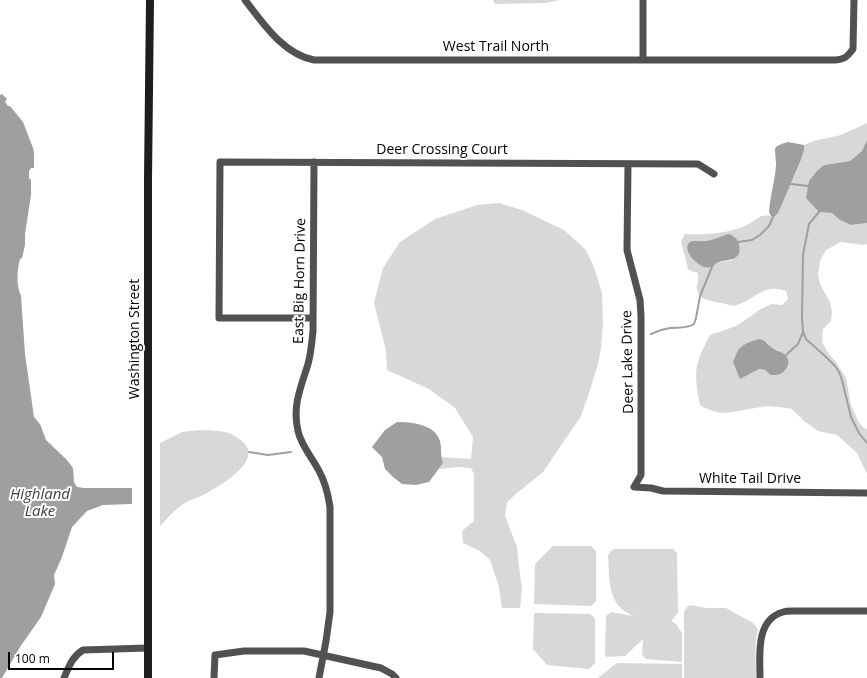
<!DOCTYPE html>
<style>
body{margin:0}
#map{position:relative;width:867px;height:678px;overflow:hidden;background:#fff;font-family:"Open Sans",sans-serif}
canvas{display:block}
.scale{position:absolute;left:8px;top:652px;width:106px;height:18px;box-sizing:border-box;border:2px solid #000;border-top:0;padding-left:5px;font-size:12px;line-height:14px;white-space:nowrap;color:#000;-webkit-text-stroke:3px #fff;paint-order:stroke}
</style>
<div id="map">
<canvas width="867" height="678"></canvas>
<div class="scale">100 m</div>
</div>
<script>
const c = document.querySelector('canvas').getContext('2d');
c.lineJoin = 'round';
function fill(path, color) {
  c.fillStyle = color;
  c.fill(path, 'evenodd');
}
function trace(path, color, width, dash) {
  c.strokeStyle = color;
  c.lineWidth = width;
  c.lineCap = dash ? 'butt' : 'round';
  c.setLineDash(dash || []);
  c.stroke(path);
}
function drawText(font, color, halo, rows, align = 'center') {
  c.font = font + ' "Open Sans",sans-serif';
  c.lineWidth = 4;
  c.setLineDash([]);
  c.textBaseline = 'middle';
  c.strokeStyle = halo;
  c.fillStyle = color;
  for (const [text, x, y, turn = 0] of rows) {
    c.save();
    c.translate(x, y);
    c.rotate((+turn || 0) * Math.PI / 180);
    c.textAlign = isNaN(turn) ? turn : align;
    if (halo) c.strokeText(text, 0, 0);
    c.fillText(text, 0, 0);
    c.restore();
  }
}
fill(new Path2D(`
 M493 0H560L546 3 495 4Z
 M867 123V140L862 151 850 161 824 165 819 212 832 213 840 220 851 225 867 223V244L864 245 841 242 826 250 820 261 818 275 820 284 830 302 832 312 831 321 823 329 822 342 829 354 836 362 846 378 851 405 858 421 863 427 867 430V474L857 453 837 435 818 431 804 421 792 409 780 407 767 406 726 413 716 412 705 408 700 405C698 395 696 384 696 373 697 360 704 346 710 335L725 330 738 325 761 309 771 304 782 305 788 299 786 291C764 283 756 299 737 305 732 307 727 304 722 303 712 301 699 301 697 289 696 286 698 283 698 280 698 278 698 275 698 273L691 271 688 269 681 241 685 234C706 235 727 234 747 225 757 220 760 212 773 217 781 201 805 162 804 145L813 141 841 135ZM725 236 732 260 720 262 714 265 692 241 704 242ZM766 341 771 347 779 351 769 373 765 370 759 369 740 378 742 347 746 345Z
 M499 203 522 210 564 230 586 250 594 267 602 293 603 324 601 348 598 364 589 393 581 416 543 472 517 493 507 502 505 515 510 529 517 547 519 566 522 589 520 608H502L499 587 490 560 480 551 463 543 462 531 474 521V474L471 468 459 467 439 469 443 463 441 457 471 459 473 437 455 408 429 389 387 370 386 350 374 303 383 268 400 242 435 219 477 205Z
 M199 430C217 431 230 429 244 443 262 461 221 485 207 493 200 497 192 499 185 503 175 509 168 518 160 526V443L182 432Z
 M553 546H591L596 551V601L591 606 534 604 535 564Z
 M613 549H673L677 553 678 613 671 621 676 624 682 633V662L646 659 642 655 643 639 625 656 607 657 605 655 606 616 611 612 633 616C627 613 619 608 616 602 608 590 609 569 608 555Z
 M690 605 706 608H726L753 623 758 629C754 645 756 662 756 678H684V612L687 607Z
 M534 613 590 614 595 618V663L589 669 547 665 533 649Z
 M617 663 682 664V678H598Z`), '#d8d8d8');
fill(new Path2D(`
 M2 94 7 99 5 102 8 106H10L23 122 33 148 34 153V168H31L29 171V178L31 180V195L25 234V245L22 258 20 259C17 270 16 286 21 296L25 354 34 417 40 424 46 440 67 460 73 468 74 482 77 487 84 488H132V504L103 505 87 511 72 527 62 557 54 575 55 584 41 617 20 647 2 678H0V95Z
 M867 140V223L851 225 840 220 832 213 819 212 806 198 809 181 817 171 824 165 850 161 862 151Z
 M788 142 804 145V150L801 160 778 213 775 216 773 217 771 216 769 212C770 196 775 181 776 165 776 161 775 152 775 149 776 145 785 143 788 142Z
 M729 234C735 237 738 239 739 245 743 261 728 259 719 262 716 263 714 266 711 267 700 271 680 249 690 242 694 240 701 242 706 241 714 240 721 236 729 234Z
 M760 339C768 342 765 342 770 346 774 350 780 351 784 354 792 360 788 370 780 374 777 375 774 375 771 375L765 370 759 369 740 379 733 362C735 358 736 353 739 349 743 344 754 340 760 339Z
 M397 422C411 422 435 424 440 441 442 449 440 455 443 463L429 482 416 485 402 484 393 477 385 469 382 457 372 447 385 430Z`), '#9f9f9f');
trace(new Path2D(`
 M791 184 808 186
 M819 212 809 224 803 255 802 318 803 332 806 339 826 357 835 366 839 372 842 380 851 417 859 433 867 443
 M738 242 752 240 760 235 769 226 773 217
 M651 334C657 331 663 329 670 328 678 327 687 329 694 324L696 318 700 296 712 267
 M786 355 798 344 803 332
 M249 452 268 455 291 452`), '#9f9f9f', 2);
trace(new Path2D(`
 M245 0C263 23 283 54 314 60 318 60 323 60 327 60H835C845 59 847 57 853 49L854 0
 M643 60V0
 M314 162 313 331C312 342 311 353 308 364 301 387 292 406 298 431 301 445 311 456 318 469 325 481 328 493 330 507V612L326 641 319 678
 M628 164 627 250 640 300 641 316V475L634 487 651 488 663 491 867 493
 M313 318H219L220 162 698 164 714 174
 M64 678C69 666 72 657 83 650L147 648
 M214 678 215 655 244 651H304L381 668 392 674 396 678
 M760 678C760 656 755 620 783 612 786 611 789 611 792 611H867`), '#515151', 7);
trace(new Path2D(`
 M148 678V179L150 0`), '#1e1e1e', 8);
drawText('14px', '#000', '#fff', [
 ["West Trail North",496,47],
 ["Deer Crossing Court",442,150],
 ["East Big Horn Drive",300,281,-89],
 ["Washington Street",135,339,-90],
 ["Deer Lake Drive",628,362,-91],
 ["White Tail Drive",750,479]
]);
drawText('italic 15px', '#404040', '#fff', [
 ["Highland",40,495],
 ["Lake",40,512]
]);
</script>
